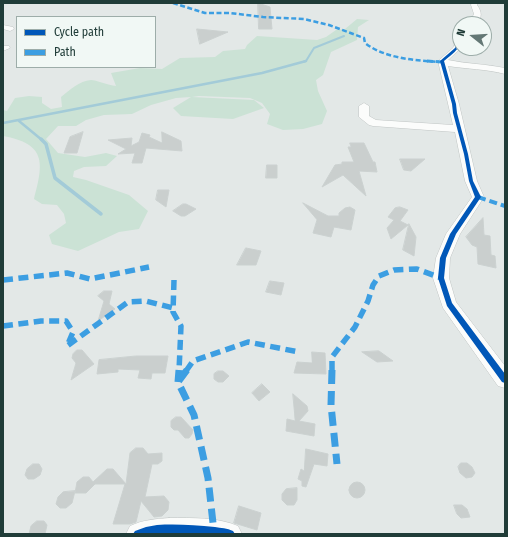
<!DOCTYPE html>
<style>
body{margin:0}
#map{position:relative;width:508px;height:537px;overflow:hidden;background:#e3e8e7;font-family:"Fira Sans Condensed",sans-serif}
canvas{display:block}
.frame{position:absolute;inset:0;border:4px solid #203c38;pointer-events:none}
.legend{position:absolute;left:16px;top:16px;width:140px;height:52px;box-sizing:border-box;background:#f1f8f5;border:1px solid #9dada9;margin:0;padding:5px 7px;list-style:none;font-size:12px;color:#203c38}
.legend li{display:flex;align-items:center;gap:8px;height:20px}
.legend b{width:20px;border:1px solid #9dada9}
.north{position:absolute;left:452px;top:16px;width:40px;height:40px;box-sizing:border-box;background:#f1f8f5;border:1px solid #9dada9;border-radius:50%;rotate:287deg;font-size:11px;font-weight:700;line-height:16px;text-align:center;color:#203c38}
.north::after{content:'';display:block;margin:auto;width:14px;height:18px;background:#647875;clip-path:polygon(50% 0,100% 100%,50% 72%,0 100%)}
</style>
<div id="map">
<canvas width="508" height="537"></canvas>
<div class="frame"></div>
<ul class="legend">
<li><b style="height:5px;background:#0057b8"></b>Cycle path</li>
<li><b style="height:5px;background:#3c9ee2"></b>Path</li>
</ul>
<div class="north">N</div>
</div>
<script>
const c = document.querySelector('canvas').getContext('2d');
c.lineJoin = 'round';
function fill(path, color) {
  c.fillStyle = color;
  c.fill(path, 'evenodd');
}
function trace(path, color, width, dash) {
  c.strokeStyle = color;
  c.lineWidth = width;
  c.lineCap = dash ? 'butt' : 'round';
  c.setLineDash(dash || []);
  c.stroke(path);
}
fill(new Path2D(`
 M357 19 369 20 358 27 357 40 331 52 323 75 316 80 318 91 327 111 322 124 303 129 283 130 267 124 270 114 262 103 250 98 199 96 192 97 254 100 264 108 233 119 181 116 173 108 191 97 176 98 151 105 132 114 104 115 86 120 76 126H58L46 139 58 153 85 157 106 153 117 156 106 166 84 167 74 171 73 177 86 180 129 195 148 211 139 229 119 232 78 251 52 244 49 235 66 223 64 214 57 205 42 204 34 199C44 162 46 144 3 136V110L7 111 15 98 29 96 42 97V103L51 109 62 107 61 97C70 90 79 81 91 80 96 80 108 85 116 86L111 73 140 68 162 69 180 58 215 57 223 51 245 49 247 45 257 36 317 40 326 37 336 30 345 29Z`), '#cbe2d5');
trace(new Path2D(`
 M303 62 306 61 314 48 344 36`), '#a3cbd8', 2);
trace(new Path2D(`
 M19 121 42 140
 M3 123 262 73 306 61`), '#a3cbd8', 2.5);
trace(new Path2D(`
 M41 139 46 144 55 178 101 214`), '#a3cbd8', 3.5);
const building = new Path2D(`
 M258 3 270 7 272 29H259Z
 M197 29 228 32 200 44Z
 M83 132 77 153H64L70 137Z
 M162 132 181 141 182 151 146 148 142 163H132L135 153 118 154 126 149 108 140 132 138 131 146 139 142 142 133 150 135 149 137 162 143Z
 M350 143H364L373 162H375L377 172 359 171 366 196 343 175 322 187 335 165 342 164V162H354L348 147H351Z
 M400 159H425L411 171 404 170Z
 M267 165H277V178H266Z
 M158 190H169L166 207 156 200Z
 M303 203 328 216H339V213L345 208 350 207 355 210 351 230 334 227 331 237 313 233 317 220Z
 M183 204H186L196 209 185 216H181L173 211Z
 M400 207 408 210 400 221 408 225 391 239 387 228 394 220 388 217 395 208Z
 M483 218 484 235 490 236 491 255 495 256 496 268 478 264 477 247 472 245 466 237Z
 M409 224 416 237 414 256 403 250Z
 M246 248 261 251 256 265H237Z
 M270 281 284 283 281 295 266 292Z
 M104 291H112L109 304 115 309 98 321 104 301 98 296Z
 M77 350H82L94 364 71 380 76 363 72 358 73 354Z
 M379 351 393 361 377 362 362 352Z
 M312 352 325 353 326 374 294 373 297 362 312 363Z
 M136 356H168L165 373H152L151 379 138 378 140 370 118 369V372L97 374 99 360Z
 M218 371H223L229 376 223 382H218L214 379V374Z
 M262 384 270 392 259 401 252 393Z
 M293 394 307 406 308 411 299 421 315 424 314 436 286 431 287 419 295 421Z
 M176 417H181L193 430 192 434 189 438H185L178 430H174L171 427V421Z
 M136 448H143L148 454 162 453V461L158 464H152L145 497 164 496 169 502 168 510 162 516 154 517 141 501 136 522 130 524H113L125 484H95L86 493H75L77 482 83 477H89L93 482 107 469H113L126 484 130 453Z
 M306 449 328 454 327 466 314 464 306 487 302 486V481L298 479 301 469 304 471Z
 M461 463H467L472 467 475 473 472 477 466 478 460 473 458 467Z
 M33 464H39L42 469 40 475 34 479H28L25 475 27 469Z
 M349 490a8 8 0 1 1 16 0a8 8 0 1 1-16 0Z
 M297 488V500L294 505H287L282 500V494L286 489Z
 M75 491 72 503 66 508H60L56 504 58 497 63 492Z
 M454 505H462L467 509 470 517 461 518 457 514Z
 M239 506 261 513 257 530 234 523Z
 M37 521H44L47 525 45 534H29L31 526Z`);
fill(building, '#cacfce');
trace(building, '#cbd1d0', 1);
const minor = new Path2D(`
 M472 3H478L477 5C482 12 482 17 477 24H469L474 14 471 5Z
 M3 25 13 27 14 29 10 31 3 29Z
 M457 39H460L461 48 448 60C467 64 486 64 505 68V74C486 69 467 69 448 66L459 104 477 181 484 197 460 234 450 258 449 278 456 302 505 366V388L498 386 443 308 433 278 436 258 446 234 472 197 465 181 455 132 373 126 369 125 359 117V106L364 103 369 106V116L376 120 453 125 438 61 453 48Z
 M3 46H9L10 48 3 51Z
 M169 518C192 518 217 517 238 526L242 534H126L130 526C143 520 155 519 169 518Z`);
trace(minor, '#c0c5c4', 1);
fill(minor, '#fbfcfb');
trace(new Path2D(`
 M173 3 205 13H230L263 17 304 19 329 25 364 38 365 43C386 59 414 60 439 62`), '#3c9ee2', 2.5, [5, 2.5]);
trace(new Path2D(`
 M427 61 442 62`), '#3c9ee2', 3, [6, 3]);
trace(new Path2D(`
 M478 197 505 206`), '#3c9ee2', 4, [8, 4]);
trace(new Path2D(`
 M3 280 67 273 90 279 149 267
 M174 280 173 312 181 326 179 371
 M3 326 41 321H66L73 332 67 346 128 302 146 301 173 308
 M186 371 193 361 248 342 299 352
 M332 371V357L355 327 368 301 373 285 379 276 394 270 417 269 441 278`), '#3c9ee2', 5.5, [10, 5.5]);
trace(new Path2D(`
 M187 370 178 382 194 415 208 478 214 532
 M332 370 331 405 337 464
 M178 382 179 370`), '#3c9ee2', 7, [14, 7]);
fill(new Path2D(`
 M460 40C460 50 451 55 444 61L456 104 457 113 468 154 473 181 481 197 456 234 446 258 444 278 452 303 505 374V383L502 382 447 306 438 278 440 258 450 234 475 197 469 181 464 154 453 113 452 104 440 61 455 48 458 41Z
 M157 525C176 524 195 525 215 527 221 528 227 528 233 531L235 534H133L135 531 146 527Z`), '#0057b8');
</script>
